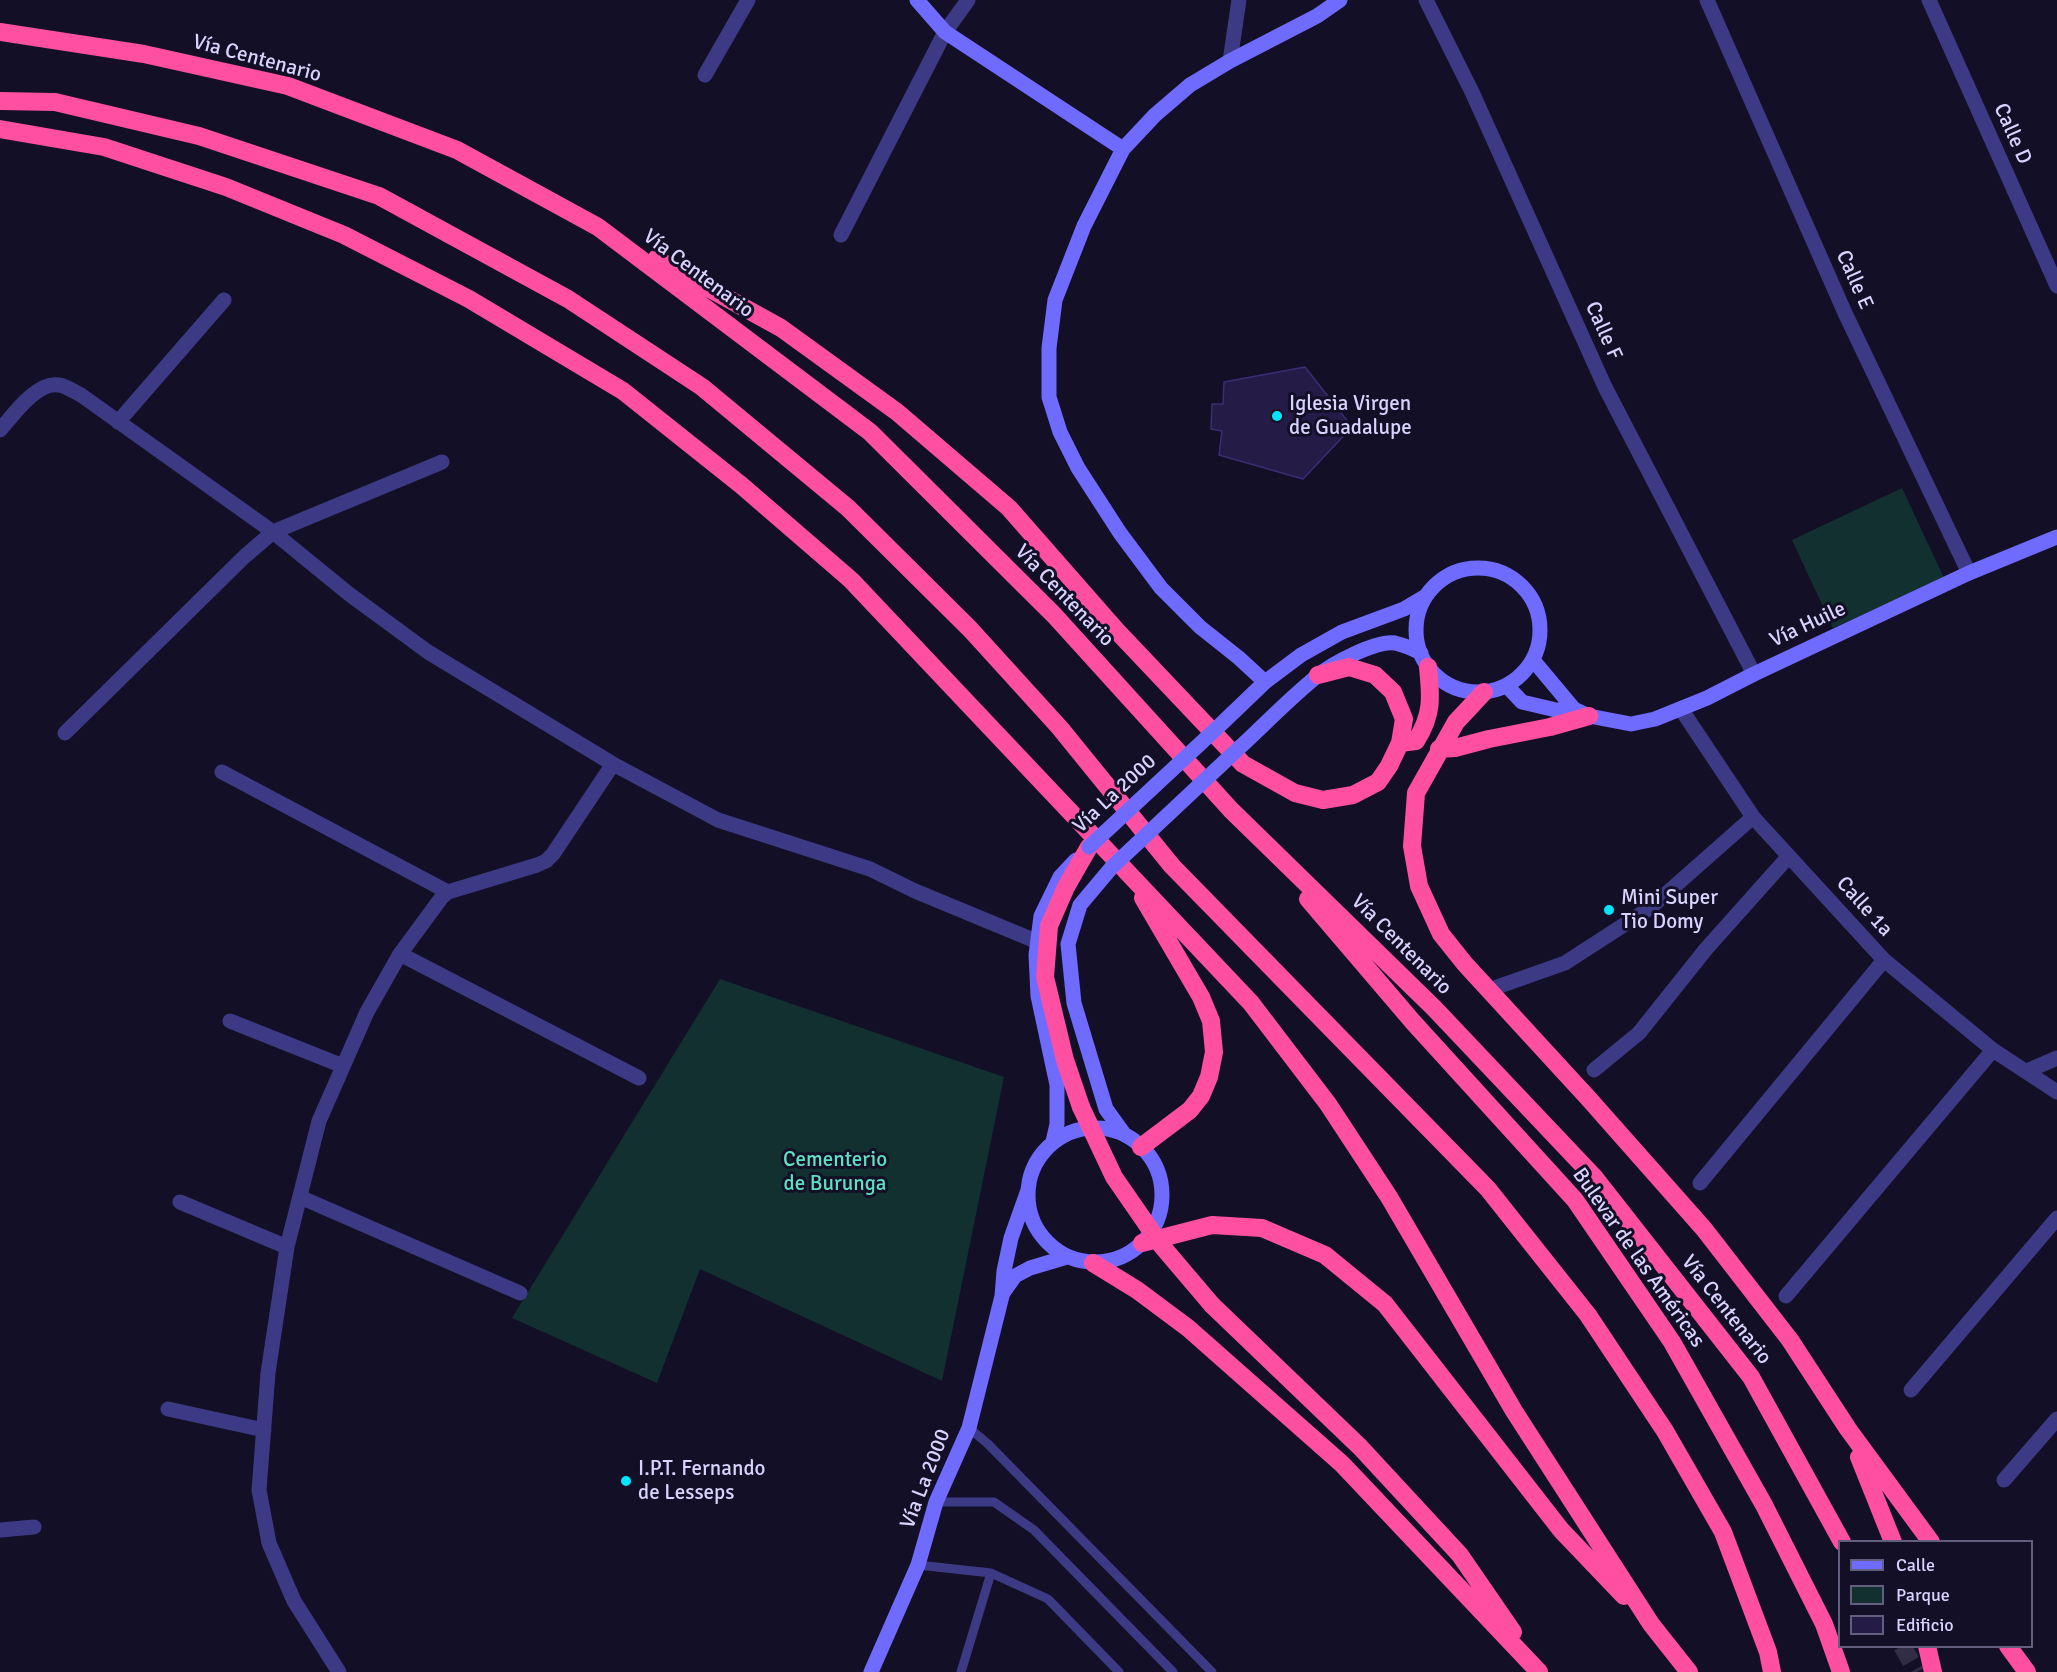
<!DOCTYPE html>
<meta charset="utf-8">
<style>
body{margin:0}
#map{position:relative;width:2057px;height:1672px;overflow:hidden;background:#130f26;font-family:Signika,sans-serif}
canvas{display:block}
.legend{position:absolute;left:1838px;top:1540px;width:195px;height:108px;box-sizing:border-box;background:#130f26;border:2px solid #625e7d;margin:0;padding:8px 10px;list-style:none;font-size:18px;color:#d9d4ff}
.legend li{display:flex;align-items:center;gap:12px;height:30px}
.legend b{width:30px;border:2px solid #625e7d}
</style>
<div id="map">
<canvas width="2057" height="1672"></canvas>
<ul class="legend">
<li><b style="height:8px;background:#6f6bff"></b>Calle</li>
<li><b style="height:16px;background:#12302f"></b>Parque</li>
<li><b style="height:16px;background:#241b47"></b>Edificio</li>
</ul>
</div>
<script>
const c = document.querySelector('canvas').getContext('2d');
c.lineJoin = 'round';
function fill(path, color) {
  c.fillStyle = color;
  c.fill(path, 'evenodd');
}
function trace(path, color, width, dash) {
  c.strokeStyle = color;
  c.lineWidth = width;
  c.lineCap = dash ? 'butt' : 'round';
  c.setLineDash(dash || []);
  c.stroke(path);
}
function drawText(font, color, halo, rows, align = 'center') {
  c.font = font + ' Signika,sans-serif';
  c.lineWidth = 6;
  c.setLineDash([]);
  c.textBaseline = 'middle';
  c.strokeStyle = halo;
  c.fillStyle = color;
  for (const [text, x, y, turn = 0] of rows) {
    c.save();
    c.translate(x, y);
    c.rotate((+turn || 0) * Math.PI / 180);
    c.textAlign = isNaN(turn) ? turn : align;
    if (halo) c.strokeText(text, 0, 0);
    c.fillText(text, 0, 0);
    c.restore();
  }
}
fill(new Path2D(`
 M1902 488 1944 578 1833 628 1792 540Z
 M720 979 1004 1077 942 1381 700 1269 657 1383 512 1318Z`), '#12302f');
const building = new Path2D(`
 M1305 367 1352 427 1303 479 1219 455 1222 431 1211 429 1212 404H1223L1224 382Z`);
fill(building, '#241b47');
trace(building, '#3b2d73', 1.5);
trace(new Path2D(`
 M1902 1646 1917 1672`), '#312d47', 18, [18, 9]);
trace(new Path2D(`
 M969 1428 988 1444 1212 1672
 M936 1502H994L1034 1530 1173 1672
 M918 1565 991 1573 1048 1599 1119 1672
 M961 1672 991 1573`), '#3d3a85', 9);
trace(new Path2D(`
 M1426 0 1472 92 1605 387 1754 674
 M1707 0 1845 313 1969 573
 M1929 0 2057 286
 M1230 61 1239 0
 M705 75 748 0
 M841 235 945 32 968 0
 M118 422 224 300
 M0 430C13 415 37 381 59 385 66 386 75 392 81 395L273 532 349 594 428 652 613 764 718 820 870 869 915 891 1038 942
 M1681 709 1753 817 1884 960 1993 1050 2057 1092
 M65 733 244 557 273 532 442 462
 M222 772 448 892
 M400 954 639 1078
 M1497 987 1565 963 1650 908 1753 817
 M230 1021 343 1066
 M1594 1070 1639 1033 1706 949 1789 856
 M2027 1071 2057 1058
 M1700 1183 1884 960
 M300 1197 520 1293
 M180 1202 287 1247
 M1786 1296 1993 1050
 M1911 1390 2057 1218
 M168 1409 264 1430
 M2004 1480 2057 1419
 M0 1530 34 1527
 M339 1672 294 1601 269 1543 259 1490 268 1373 287 1247 319 1121 367 1012 400 954 442 897 448 892 537 865 546 861 553 854 613 764`), '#3d3a85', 15);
trace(new Path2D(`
 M917 0 945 32 1123 149
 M1416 630a62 62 0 1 1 124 0a62 62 0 1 1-124 0Z
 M1533 660 1574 709 1589 716 1631 724 1655 719 1707 698 1754 674 1969 573 2057 537
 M1265 682 1239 658 1200 627 1161 588 1120 533 1078 468 1060 432 1049 397V348L1055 300 1084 226 1123 149 1155 115 1190 85 1230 61 1317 16 1340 0
 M1507 686 1522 702 1556 710 1574 709
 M1217 728 1265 682 1301 655 1342 632 1404 609 1426 596
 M1238 749C1264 725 1289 699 1316 677 1331 664 1376 640 1395 643 1404 645 1413 649 1421 653
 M1112 867 1080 905 1068 944 1074 1003 1106 1109 1124 1134
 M1028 1195a67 67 0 1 1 134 0a67 67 0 1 1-134 0Z
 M1053 1142 1057 1124V1085L1038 996 1036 955 1041 916 1060 877 1076 860
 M1003 1293 1015 1276 1030 1268 1067 1257
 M871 1672 918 1565 936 1502 969 1428 1002 1296 1004 1271 1011 1238 1028 1190`), '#6f6bff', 15);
trace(new Path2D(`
 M0 32 144 54 288 86 457 150 598 227 870 432 1054 615 1231 810 1434 1008 1595 1178 1751 1377 1842 1542
 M0 101 55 102 199 136 379 196 568 299 702 387 848 508 970 629 1060 728 1172 866 1488 1189 1588 1315 1665 1431 1723 1532 1768 1652 1772 1672
 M0 129 104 147 226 187 344 235 469 299 623 391 741 485 851 580 1251 1003 1328 1104 1389 1197 1514 1411 1651 1624 1689 1672
 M656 259 781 328 897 412 1009 508 1116 630 1243 764 1295 793 1323 800 1353 795 1378 782 1389 766 1400 743 1404 719 1393 692 1375 675 1349 667 1318 675
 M1484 692 1456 722 1416 793 1412 846 1419 886 1441 934 1465 964 1589 1099 1704 1229 1790 1340 1848 1429 1931 1542
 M1400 743 1416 741C1433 714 1431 697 1428 667
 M1439 749 1455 748 1489 739 1550 727 1589 716
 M1308 899 1413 1022 1575 1200 1672 1342 1764 1505 1824 1624 1841 1672
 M1081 1107 1065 1060 1045 977 1049 926 1066 887 1089 847
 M1141 1147 1190 1110 1201 1096 1209 1077 1214 1052 1211 1021 1201 997 1143 898
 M1142 1243 1212 1225 1262 1228 1325 1255 1385 1304 1561 1530 1624 1596
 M1093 1263 1137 1290 1188 1328 1342 1464 1539 1672
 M1212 1305 1360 1447 1460 1555 1513 1632
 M1859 1457 1893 1542
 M1927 1646 1933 1672
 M2008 1646 2027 1672`), '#ff4fa3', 18);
trace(new Path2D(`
 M1089 847 1217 728
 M1112 867 1238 749`), '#6f6bff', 15);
trace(new Path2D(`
 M1081 1107 1114 1177 1161 1245 1212 1305`), '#ff4fa3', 18);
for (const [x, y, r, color] of [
 [1277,416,6,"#00e5ff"],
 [1609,910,6,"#00e5ff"],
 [626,1481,6,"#00e5ff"]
]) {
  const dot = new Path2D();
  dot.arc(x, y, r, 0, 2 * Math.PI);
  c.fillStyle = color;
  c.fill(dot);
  trace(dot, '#130f26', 2);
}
drawText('21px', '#d9d4ff', '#130f26', [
 ["Vía Centenario",257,59,15],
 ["Calle D",2012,134,66],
 ["Vía Centenario",698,274,37],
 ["Calle E",1854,280,66],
 ["Calle F",1603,331,66],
 ["Vía Centenario",1064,596,46],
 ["Vía Huile",1808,625,-25],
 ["Vía La 2000",1115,794,-43],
 ["Calle 1a",1864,907,48],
 ["Vía Centenario",1401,945,45],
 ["Bulevar de las Américas",1638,1258,55],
 ["Vía Centenario",1726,1310,52],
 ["Vía La 2000",926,1479,-69]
]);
drawText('21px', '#d9d4ff', '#130f26', [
 ["Iglesia Virgen",1289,404],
 ["de Guadalupe",1289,428],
 ["Mini Super",1621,898],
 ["Tio Domy",1621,922],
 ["I.P.T. Fernando",638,1469],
 ["de Lesseps",638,1493]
], 'left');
drawText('21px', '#5fe0c0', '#130f26', [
 ["Cementerio",835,1160],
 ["de Burunga",835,1184]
]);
</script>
